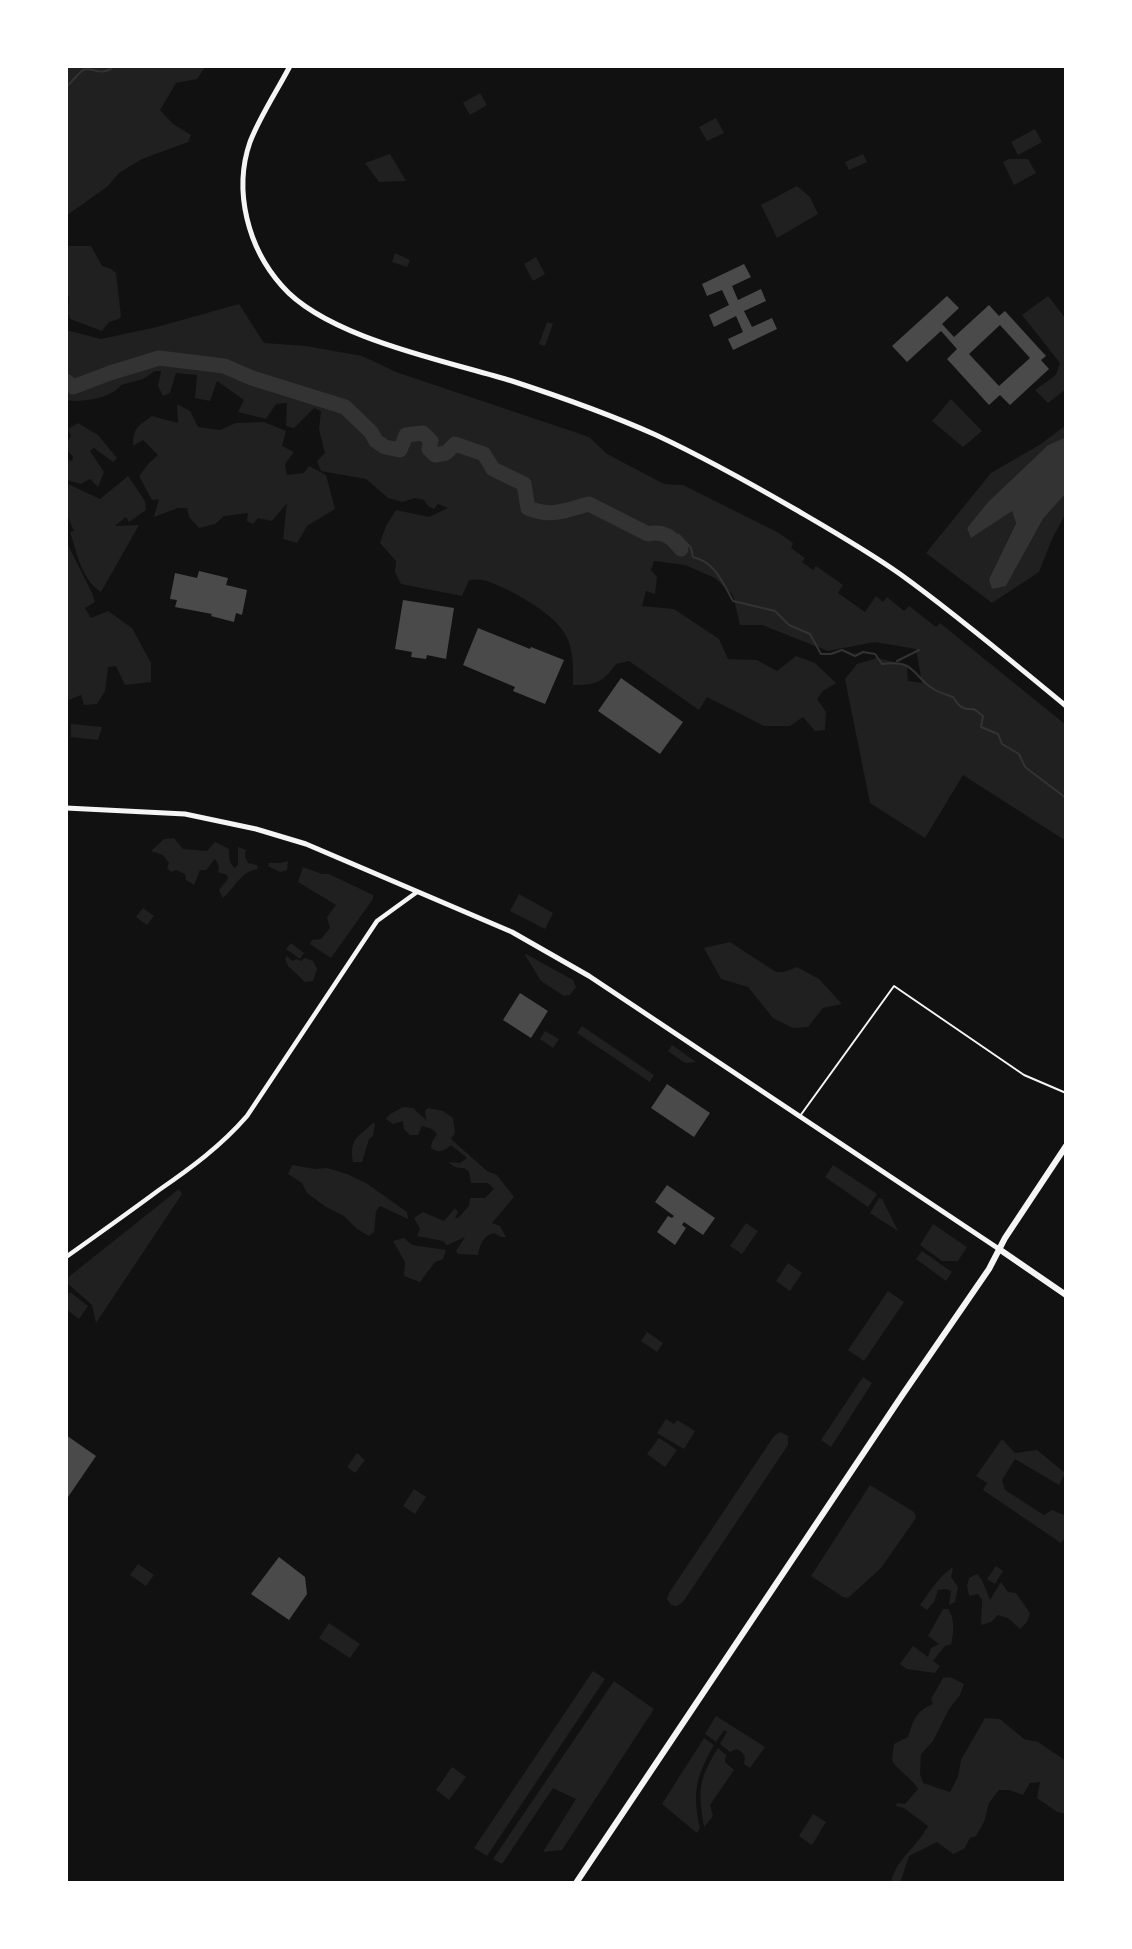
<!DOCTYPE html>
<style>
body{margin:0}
#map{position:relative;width:1132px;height:1949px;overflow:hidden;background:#111;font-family:"DM Sans",sans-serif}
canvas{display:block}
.frame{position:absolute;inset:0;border:68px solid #fff;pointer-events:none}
</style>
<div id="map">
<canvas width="1132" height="1949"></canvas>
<div class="frame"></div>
</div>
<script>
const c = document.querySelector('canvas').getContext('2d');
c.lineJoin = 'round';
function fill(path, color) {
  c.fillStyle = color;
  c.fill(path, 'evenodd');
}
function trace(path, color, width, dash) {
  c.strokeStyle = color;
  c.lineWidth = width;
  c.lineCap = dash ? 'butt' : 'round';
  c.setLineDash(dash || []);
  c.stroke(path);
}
fill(new Path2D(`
 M66 66H206L197 79 176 83 160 110 173 124 191 135 188 142 142 159 119 173 108 186 66 216Z
 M480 93 487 105 470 115 463 103Z
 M716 118 724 133 707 141 699 127Z
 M1035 129 1042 142 1018 155 1011 142Z
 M390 154 406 181 379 182 365 163Z
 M863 154 867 162 849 170 845 162Z
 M1009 159H1028L1036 173 1014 185 1003 162Z
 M797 186 810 197 818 214 777 238 761 205Z
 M66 246H91L102 266 111 269 116 273 121 316 119 319 109 322 102 331 70 319 68 314 69 296 66 295Z
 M395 253 410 260 407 267 392 262Z
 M536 257 545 274 533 281 524 264Z
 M1048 296 1066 319V389L1048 403 1035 390 1056 375 1060 363 1022 315Z
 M239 304 264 343 306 346 362 356 396 372 589 437 607 454 664 484 683 485 779 533 793 543 791 548 805 558 802 562 813 570 816 566 843 585 838 593 865 612 876 596 883 602 887 597 904 611 909 606 936 627 940 623 1066 725V841L963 775 925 838 870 803 845 679 857 664 877 658 907 665 908 681 922 683 916 649 875 642 828 651 762 625H740L733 595 715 578 685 565 654 561 651 570 657 577 655 594 646 591 642 606 674 609 719 639 728 659 757 660 777 671 796 656 815 663 836 683 823 691 817 699 826 712 825 730 815 731 803 717 790 726H764L707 697 699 710 629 661 616 664C603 683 595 685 573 685 573 668 574 649 565 634 554 613 506 586 483 580 479 579 474 580 469 580L462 596 401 584 395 572 396 561 380 543 386 526 396 510 429 517 448 508 438 504 434 509 428 506 424 500 415 498 402 502 388 498 366 479 321 471 317 461 325 453 319 429 321 411 314 408 294 428 286 426 287 403 276 404 266 419 238 412 244 400 217 381 210 401 195 398 197 375 176 373 170 393 163 396 158 386 161 371H155L143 379 121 385C112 398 82 403 66 400V330L101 339 157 327Z
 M547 322 553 324 545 346 539 344Z
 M951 399 982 431 963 447 932 421Z
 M177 404 190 411 198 427 220 430 236 423 264 422 286 431 282 446 294 452 285 464 287 475 304 473 309 466 326 475 335 509 307 526 297 543 283 539 287 503 272 521 258 518 253 524 247 521 248 513 224 516 215 524 199 528 189 517 187 508H178L154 517 159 499 152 500 139 476 149 463 158 455 143 440 133 446C133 428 138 426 152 416L178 423Z
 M78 423 98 435 117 458 113 462 94 448 90 451 104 472 98 487 90 479 81 484 66 480V459L72 461 73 456 67 451 66 444 71 436 68 429Z
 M1066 425V437L1048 445 988 502 967 528 972 537 1012 510 1016 522 989 579 1006 586 1043 519 1066 493V513L1052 539 1039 572 992 603 926 553 991 473 1041 444Z
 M128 476 145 501 146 510 129 522 126 517 115 526 139 525 101 592C81 579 77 553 70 532L74 531 66 513V483L100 499Z
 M66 541 92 593 95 602 85 608 91 618 108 611 132 628 151 663V682L125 685 116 666 108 667 105 691 97 704 84 705 81 695 66 701Z
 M71 724 102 727 98 740 71 737Z
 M174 838 183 849 207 851 215 842 229 849C229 856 229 864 235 868L238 864V847L246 850 245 856 248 863 257 865 258 869C242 870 234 889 223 898L219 890 228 879 227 875 218 872 219 866 215 859 206 870H200L194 885 186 880 185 874 176 870 171 872 167 868 169 863 163 855 151 851 164 839Z
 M288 861 287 870 280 872 268 866 269 863H280Z
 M303 867 322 874H329L373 895V899L331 958 310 944 312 940 321 939 330 928 327 917 336 905 298 882Z
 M519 894 553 913 545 929 510 911Z
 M143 908 154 916 147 925 136 917Z
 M730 942 776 972H784L797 967 819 979 842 1004 823 1008 808 1027 793 1028 773 1018 748 987 721 979 704 948Z
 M291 943 304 953 300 959 286 949Z
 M526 954 573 980 576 987 570 995 564 996 541 981 525 955Z
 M287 956 292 961 297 959 301 961 305 958 313 961 317 969 313 981 305 982 288 966 285 959Z
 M582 1026 654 1075 650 1082 577 1033Z
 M545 1031 559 1039 553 1048 540 1039Z
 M672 1045 696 1062 685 1063 668 1051Z
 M403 1107 413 1108 426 1120 425 1111 428 1108 443 1111 453 1118 455 1133 451 1139 487 1171 497 1175 514 1197 492 1223 500 1226 506 1237H501L494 1233C483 1236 480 1244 478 1255L458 1254 456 1251 465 1237 447 1245 443 1241 417 1236 420 1229 414 1218 423 1212 444 1221 455 1208 458 1212 455 1218H458L469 1206 470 1198H485L494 1189 488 1183H471L469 1172 464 1168C457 1168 453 1167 449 1162L460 1163 467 1158 451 1145C444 1151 439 1154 431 1148L432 1142 437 1134 432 1129 422 1126 418 1135H410L404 1129 403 1121 393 1124 386 1119C389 1113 397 1111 403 1107Z
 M373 1123 375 1124 373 1136 369 1139 362 1162H353C349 1139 357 1138 373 1123Z
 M292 1165 315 1169 327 1168 347 1174 366 1183 407 1212 408 1219 380 1206 376 1211 374 1232 369 1236 357 1229 344 1216 326 1207 307 1193 302 1183 288 1174Z
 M833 1165 877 1194 868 1207 825 1177Z
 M179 1189 182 1194 96 1323 92 1305 66 1282V1279Z
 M879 1198 882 1199 898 1231 870 1213Z
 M746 1223 758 1231 742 1254 730 1246Z
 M933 1224 967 1247 958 1261H942L920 1245Z
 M404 1238 412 1245 446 1250 443 1259 435 1262 420 1282 404 1276 405 1262 393 1241Z
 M922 1251 952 1272 946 1281 916 1259Z
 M788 1263 802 1273 790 1291 776 1281Z
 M888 1291 904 1302 864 1361 848 1350Z
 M70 1292 88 1306 79 1319 66 1309V1297Z
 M647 1332 663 1343 657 1352 641 1341Z
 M863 1377 872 1383 831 1447 821 1440Z
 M666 1419 674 1424 677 1420 695 1431 684 1449 657 1433Z
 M780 1432 788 1436V1445L683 1602 677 1606 671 1605 667 1599 669 1593 774 1436Z
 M659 1438 677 1450 665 1467 647 1454Z
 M1002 1439 1015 1453 1037 1450 1065 1473 1059 1485 1015 1459 1002 1480 1005 1490 1044 1515 1052 1510 1064 1515 1066 1513V1536L1061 1543 983 1490 987 1483 976 1476Z
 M357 1453 365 1460 355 1473 347 1467Z
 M870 1485 914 1512 916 1518 881 1568 848 1598 843 1597 811 1576Z
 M414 1489 426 1497 415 1514 403 1506Z
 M138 1564 154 1575 146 1586 130 1575Z
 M996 1566 1003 1571 995 1584 987 1579Z
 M953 1567 951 1577 958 1587 955 1602 949 1605 951 1591 946 1589 938 1590 934 1602 927 1610 920 1605C931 1590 938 1577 953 1567Z
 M977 1574 982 1580 990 1600 1001 1582 1008 1592 1016 1593 1030 1613 1027 1622 1020 1629 1008 1618 998 1615 991 1622 981 1625 982 1600 978 1594 969 1596 967 1586 969 1578Z
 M943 1609H948C955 1618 954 1633 951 1644L945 1646 933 1661 940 1666 935 1673 907 1669 900 1664 913 1646 928 1657 931 1648 939 1644 928 1636Z
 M329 1623 360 1644 350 1658 319 1638Z
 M593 1671 605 1679 487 1856 474 1848Z
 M950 1677 964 1684 960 1695 949 1709 933 1741 921 1754 920 1774 923 1783 950 1792 958 1777 961 1760 985 1718 1000 1719 1024 1739 1038 1742 1066 1761V1814L1057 1812 1037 1798 1040 1782 1030 1783 1023 1795 1009 1790H999L989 1803 984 1822 976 1836 970 1838 964 1849 953 1854 937 1842 909 1856 900 1883H891C895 1860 917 1847 928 1826L904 1808 896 1806 897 1803 905 1804 918 1789C913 1779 893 1767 892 1759 892 1754 894 1748 894 1744L908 1737C914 1719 915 1712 933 1704L931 1699 943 1678Z
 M614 1681 654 1709 562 1850 543 1852 576 1799 553 1788 502 1864 493 1859Z
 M716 1716 765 1747 750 1768 744 1764C746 1756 744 1752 736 1749L730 1752 720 1744 727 1732 724 1730 716 1742 705 1734Z
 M704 1738 714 1745C696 1777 692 1792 700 1828L697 1833 662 1804Z
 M718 1748 726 1755 725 1762 734 1770 710 1805 713 1816 704 1827C698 1791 698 1780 718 1748Z
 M452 1767 466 1777 449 1800 436 1790Z
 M813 1814 826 1822 812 1845 799 1836Z`), '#202020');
fill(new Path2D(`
 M1066 437V493L1043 519 1006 586 992 589 989 579 1016 523 1012 511 971 538 967 528 988 502 1048 445Z`), '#333');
trace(new Path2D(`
 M66 88C69 84 80 72 83 70 92 66 98 76 111 69L112 66
 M672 538 679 535 691 548 693 557C715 562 723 583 733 601L775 611 789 625 810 634 821 654H831L842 650 855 656 863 652 875 654 882 664C917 659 912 677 935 690 940 693 948 695 953 697 959 707 963 710 974 709L983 716 981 727 998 734 1002 744 1019 754 1025 767 1066 798
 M897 661 919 650`), '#333', 2);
trace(new Path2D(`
 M66 381 73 387 110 373 159 358 224 366 252 378 345 407 371 432 376 441 385 447 400 450 406 435 423 433 431 441 429 449 435 455 446 453 455 444 484 454 493 469 524 484 528 508C551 518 566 510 589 504L648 534C663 530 672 537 681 549`), '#333', 15);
fill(new Path2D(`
 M744 264 751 277 732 286 738 300 761 289 766 301 744 311 752 327 772 318 777 329 733 350 728 339 743 332 736 316 714 327 709 315 729 305 722 290 707 296 702 284Z
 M947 296 959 308 942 324 954 337 989 305 999 316 1005 311 1046 356 1041 360 1049 369 1010 405 1000 395 989 405 947 359 957 349 941 331 907 362 892 346ZM1000 325 1030 358 999 386 969 354Z
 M199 571 228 578 226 585 247 590 242 615 236 613 234 622 211 616 212 614 175 607 177 600 170 599 175 573 197 578Z
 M403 600 454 608 446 659 427 655 426 659 411 657 412 652 395 649Z
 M478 628 530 649 531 647 564 660 545 704 513 691 515 687 463 665Z
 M621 678 683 722 660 754 598 711Z
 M520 993 548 1011 531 1038 503 1020Z
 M667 1084 710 1113 694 1137 651 1108Z
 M667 1185 715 1218 703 1235 684 1222 682 1225 686 1228 675 1245 657 1232 668 1216 672 1218 674 1216 655 1202Z
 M66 1435 96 1456 66 1500Z
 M279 1557 305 1577 307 1594 289 1620 251 1594Z`), '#4a4a4a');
trace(new Path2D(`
 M800 1116 894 986 1024 1075 1066 1093`), '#f5f5f5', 2);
trace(new Path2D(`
 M66 1257C97 1235 128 1213 159 1190 191 1168 221 1146 247 1116L377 921 417 892`), '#f5f5f5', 4.5);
trace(new Path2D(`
 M290 66C277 91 260 116 250 142 233 191 248 248 282 286 327 338 447 361 512 381 561 397 609 414 656 435 703 457 748 482 793 508 829 529 866 550 900 574 957 615 1011 661 1066 706
 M66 808 185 814 256 829 306 844 512 932 589 976 999 1249`), '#f5f5f5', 5);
trace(new Path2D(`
 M999 1249 1066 1295
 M576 1883 903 1394 989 1269 1005 1238 1066 1146`), '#f5f5f5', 6);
</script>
